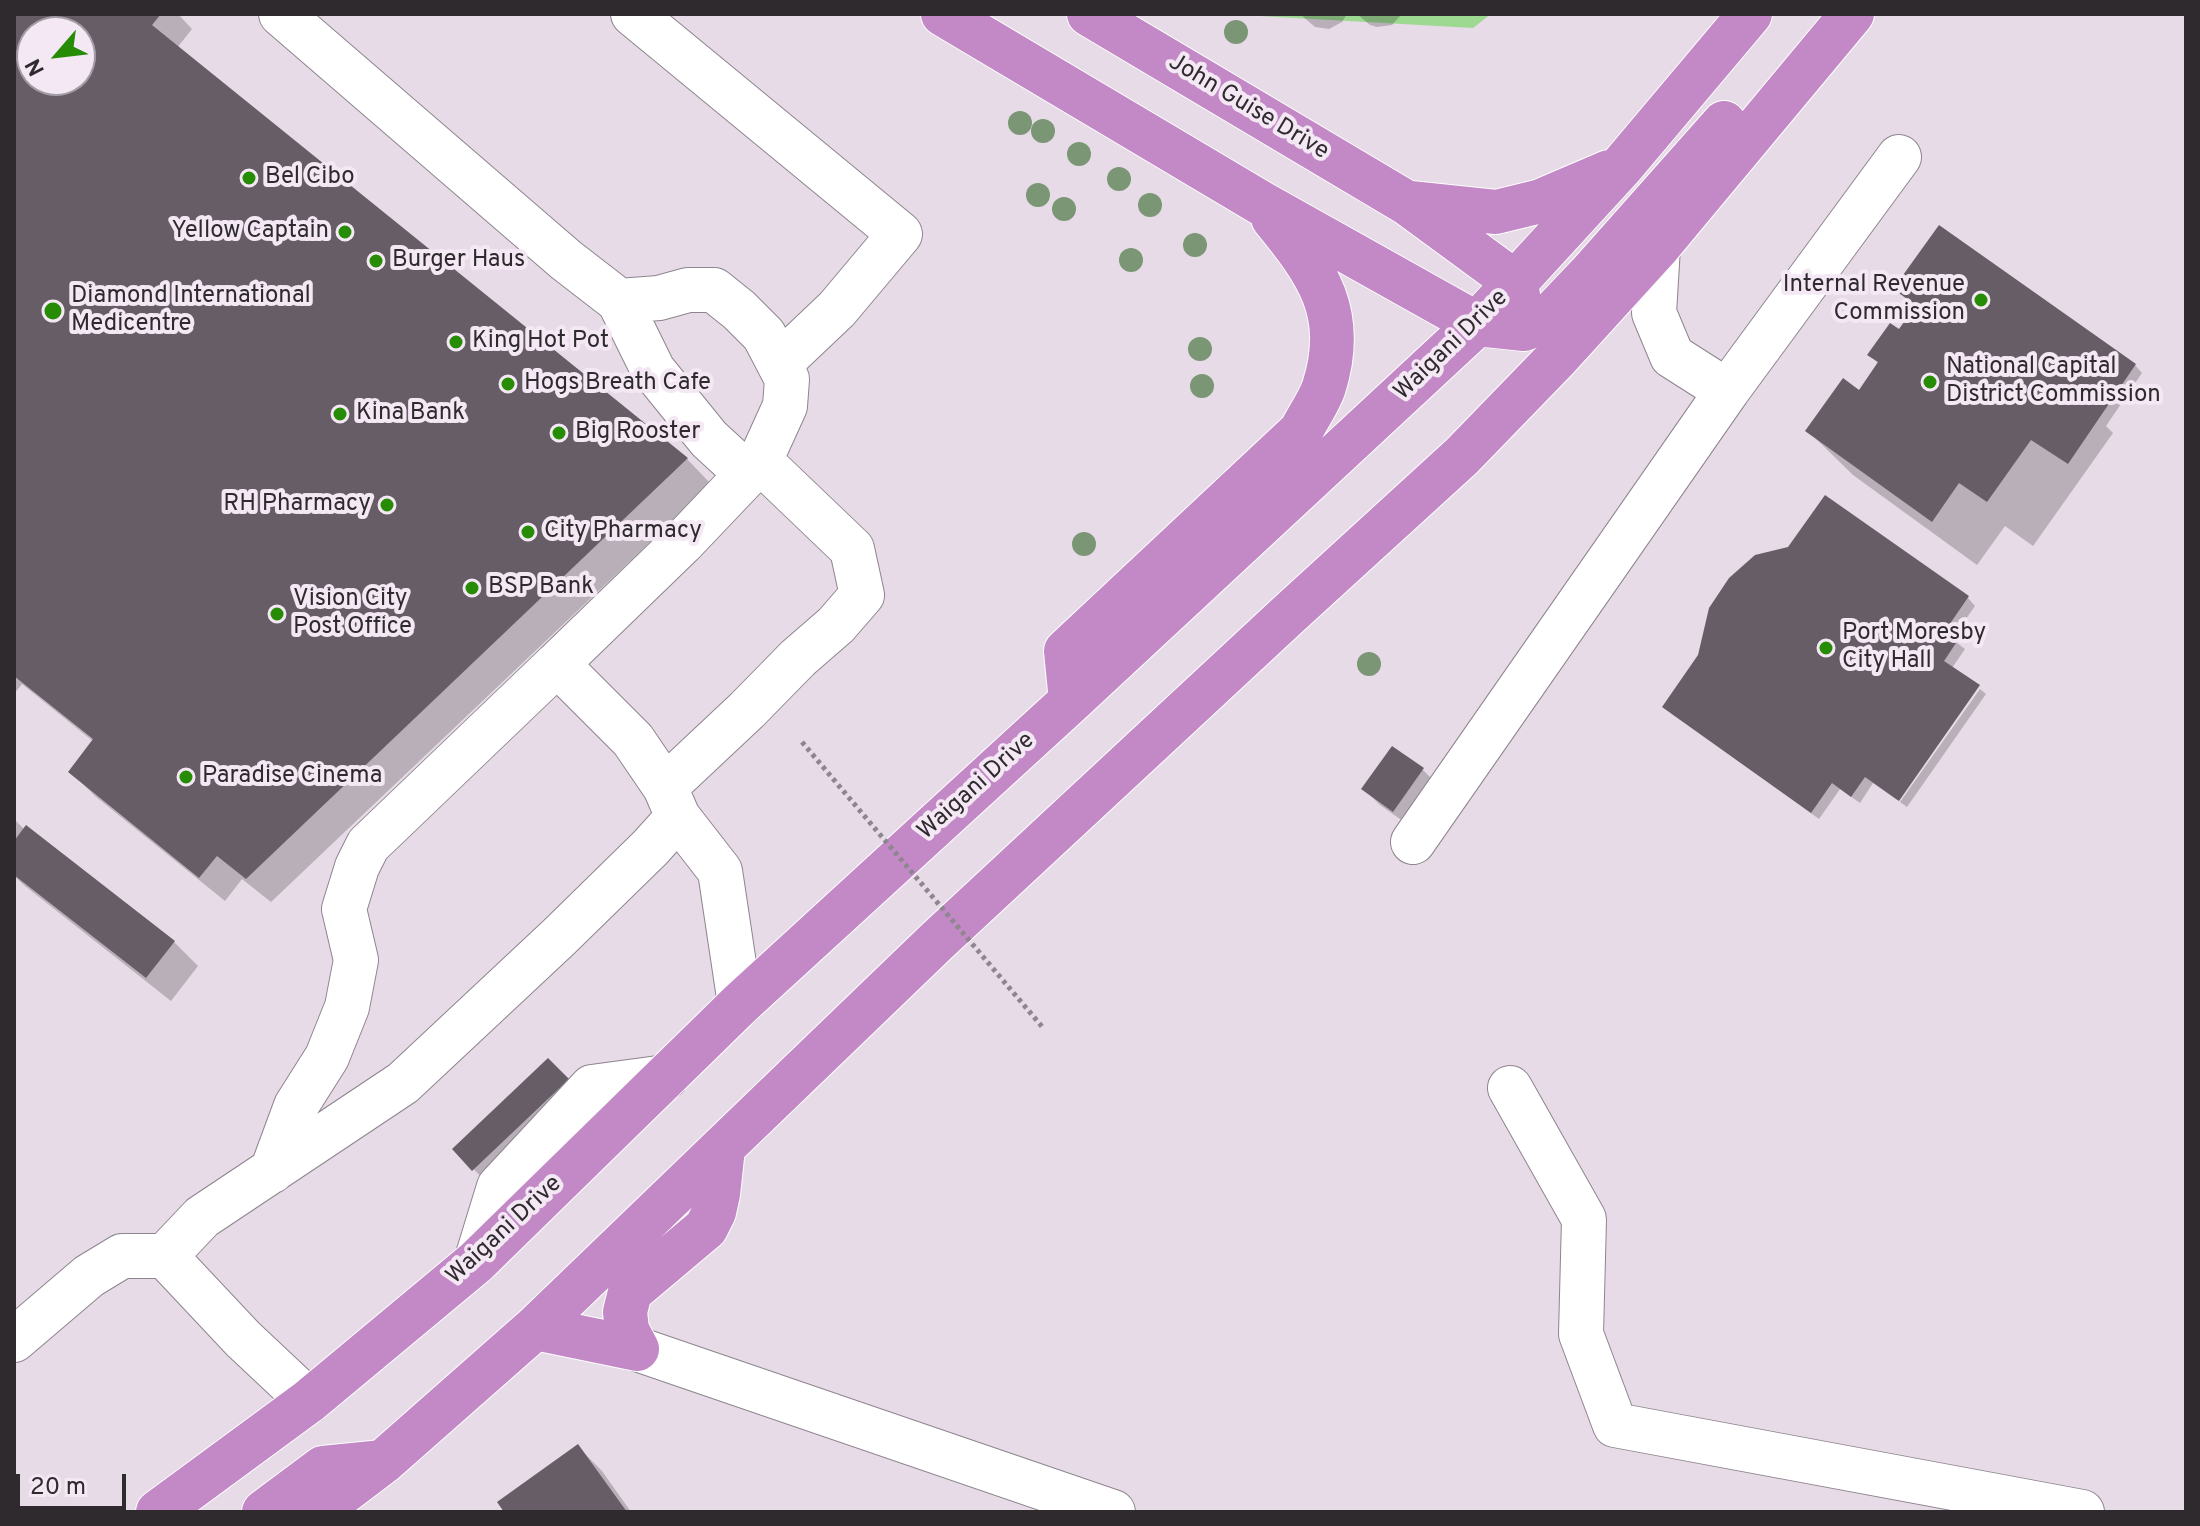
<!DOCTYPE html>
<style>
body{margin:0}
#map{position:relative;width:2200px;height:1526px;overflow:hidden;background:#e6dbe6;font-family:Overpass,sans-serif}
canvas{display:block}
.frame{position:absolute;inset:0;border:16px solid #2e2a2e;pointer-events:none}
.north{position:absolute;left:16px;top:16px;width:80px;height:80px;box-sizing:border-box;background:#f3e8f4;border:2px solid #a49ca5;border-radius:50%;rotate:242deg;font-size:22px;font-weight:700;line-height:32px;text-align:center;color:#2e2a2e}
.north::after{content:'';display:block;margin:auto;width:28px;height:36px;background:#268c06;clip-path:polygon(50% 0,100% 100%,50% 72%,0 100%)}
.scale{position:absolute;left:16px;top:1474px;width:110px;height:36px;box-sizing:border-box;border:4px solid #2e2a2e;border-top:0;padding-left:10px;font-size:24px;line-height:28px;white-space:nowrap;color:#2e2a2e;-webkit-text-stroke:6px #f3e8f4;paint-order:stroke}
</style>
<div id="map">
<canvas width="2200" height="1526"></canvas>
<div class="frame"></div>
<div class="north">N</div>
<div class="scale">20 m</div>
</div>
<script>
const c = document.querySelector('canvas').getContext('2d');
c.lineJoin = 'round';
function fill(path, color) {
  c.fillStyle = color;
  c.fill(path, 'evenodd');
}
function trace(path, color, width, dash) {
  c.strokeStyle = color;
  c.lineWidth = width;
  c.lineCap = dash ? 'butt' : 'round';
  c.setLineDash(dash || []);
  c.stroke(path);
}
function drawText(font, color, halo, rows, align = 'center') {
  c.font = font + ' Overpass,sans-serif';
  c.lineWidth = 8;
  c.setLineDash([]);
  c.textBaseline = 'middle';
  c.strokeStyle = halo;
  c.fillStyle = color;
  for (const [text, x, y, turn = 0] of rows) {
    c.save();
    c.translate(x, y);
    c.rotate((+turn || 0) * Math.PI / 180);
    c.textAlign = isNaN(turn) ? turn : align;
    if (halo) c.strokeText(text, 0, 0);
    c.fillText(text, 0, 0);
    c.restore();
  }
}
fill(new Path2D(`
 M1256 14H1491L1473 28 1260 16Z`), '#9dd991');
fill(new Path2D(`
 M14 14H178L192 29 177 48 687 459 711 484 271 902 242 879 225 901 95 796 71 772 94 742 22 684 14 694ZM32 32H80V80H32Z
 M1300 14H1347L1342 22 1329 29 1315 27Z
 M1357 14H1402L1392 25 1377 27 1370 25Z
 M1896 289 2135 365 2142 373 2106 426 2113 433 2033 546 2005 526 1977 565 1853 475 1808 431 1859 392 1879 364 1869 354 1899 331 1916 309Z
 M1825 497 1968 598 1975 606 1952 639 1965 649 1952 668 1977 686 1897 800 1873 783 1860 803 1840 789 1819 819 1672 714Z
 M1980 689 1986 694 1907 807 1900 802Z
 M1423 770 1439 786 1410 826 1380 805 1364 789Z
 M14 819 25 830 174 942 198 966 171 1001 25 886 14 876Z
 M548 1061 583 1097 490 1186 454 1149Z
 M578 1447 602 1471 631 1512H506Z`), '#0003');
fill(new Path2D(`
 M14 14H161L152 25 688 458 246 879 217 856 199 878 68 772 93 739 14 676ZM32 32H80V80H32Z
 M1939 225 2136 364 2068 464 2031 440 1987 502 1959 483 1932 522 1805 431 1843 378 1859 390 1878 362 1867 355 1890 323 1899 329 1916 305 1893 289Z
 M1825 495 1969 596 1945 631 1958 640 1944 661 1980 685 1899 801 1865 777 1851 797 1832 783 1811 813 1662 707 1698 655 1709 608 1729 578 1755 555 1788 547Z
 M1392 746 1424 768 1393 812 1361 789Z
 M26 825 175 941 146 978 14 875V841Z
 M548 1058 569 1079 472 1171 452 1149Z
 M578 1444 627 1512H504L497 1502Z`), '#675d67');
const minor = new Path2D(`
 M281 14 566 260 619 301 659 298 688 290H714L739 310 764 335 787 379 785 406 760 461 683 542 557 664 633 740 665 787 678 817 720 871 740 1004
 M633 14 900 234 837 309 779 364
 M1658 247 1654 313 1672 356 1727 391 1899 157
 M619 301 653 370 709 439 747 474
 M665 787 747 710 798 658 836 625 862 595 852 549 760 461
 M1413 842 1727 391
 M1510 1088 1584 1219 1581 1334 1615 1425 2082 1512
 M272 1171 296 1106 327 1057 347 1007 356 960 344 909 357 867 368 845 557 664
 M165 1256 243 1339 309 1401
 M476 1262 499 1187 592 1087 666 1077
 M14 1340 89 1276 122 1256H165L202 1217 403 1083 559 937 650 848 678 817
 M637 1349 1113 1512`);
const highway = new Path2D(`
 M943 14 1261 203 1477 324 1524 329 1550 316 1589 275 1724 123
 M1089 14 1407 203 1516 283 1521 314
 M1410 203 1496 212 1541 201 1609 172
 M1071 701 1066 651 1301 431C1308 417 1319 402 1324 387 1347 313 1318 273 1273 218
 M535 1328 637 1349
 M637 1349 627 1330 625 1312 630 1292 706 1228 714 1212 718 1194 723 1148
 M158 1512 309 1401 476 1262 740 1004 1071 701 1477 324 1622 166 1750 14
 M264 1512 323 1468 383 1462
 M317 1512 383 1462 535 1328 937 941 1289 614 1462 456 1557 358 1658 247 1852 14`);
trace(minor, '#8e858f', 46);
trace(highway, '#fff', 46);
trace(minor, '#fff', 44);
trace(highway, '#c389c6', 44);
trace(new Path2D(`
 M802 742 1044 1029`), '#8e868e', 5, [4, 4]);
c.fillStyle = '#7b9674';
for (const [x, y] of [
 [1236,32],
 [1020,123],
 [1043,131],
 [1079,154],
 [1119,179],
 [1038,195],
 [1150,205],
 [1064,209],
 [1195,245],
 [1131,260],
 [1200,349],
 [1202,386],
 [1084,544],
 [1369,664]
]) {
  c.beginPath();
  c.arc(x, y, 12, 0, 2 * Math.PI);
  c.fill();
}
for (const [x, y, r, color] of [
 [249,178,8,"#268c06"],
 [345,232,8,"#268c06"],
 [376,261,8,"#268c06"],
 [1981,300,8,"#268c06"],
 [53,311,10,"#268c06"],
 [456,342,8,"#268c06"],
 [1930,382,8,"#268c06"],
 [508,384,8,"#268c06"],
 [340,414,8,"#268c06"],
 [559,433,8,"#268c06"],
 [387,505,8,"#268c06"],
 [528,532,8,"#268c06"],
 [472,588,8,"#268c06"],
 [277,614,8,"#268c06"],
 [1826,648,8,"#268c06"],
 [186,777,8,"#268c06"]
]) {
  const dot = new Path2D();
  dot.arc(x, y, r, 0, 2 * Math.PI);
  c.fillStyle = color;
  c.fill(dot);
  trace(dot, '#f3e8f4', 3);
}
drawText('24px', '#2e2a2e', '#f3e8f4', [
 ["John Guise Drive",1248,108,31],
 ["Waigani Drive",1452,346,-44],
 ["Waigani Drive",977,787,-42],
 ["Waigani Drive",505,1231,-43]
]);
drawText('24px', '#2e2a2e', '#f3e8f4', [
 ["Bel Cibo",265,178],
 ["Yellow Captain",329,232,"right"],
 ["Burger Haus",392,261],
 ["Internal Revenue",1965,286,"right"],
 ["Commission",1965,314,"right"],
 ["Diamond International",71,297],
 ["Medicentre",71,325],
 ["King Hot Pot",472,342],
 ["National Capital",1946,368],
 ["District Commission",1946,396],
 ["Hogs Breath Cafe",524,384],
 ["Kina Bank",356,414],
 ["Big Rooster",575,433],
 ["RH Pharmacy",371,505,"right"],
 ["City Pharmacy",544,532],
 ["BSP Bank",488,588],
 ["Vision City",293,600],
 ["Post Office",293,628],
 ["Port Moresby",1842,634],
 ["City Hall",1842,662],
 ["Paradise Cinema",202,777]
], 'left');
</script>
